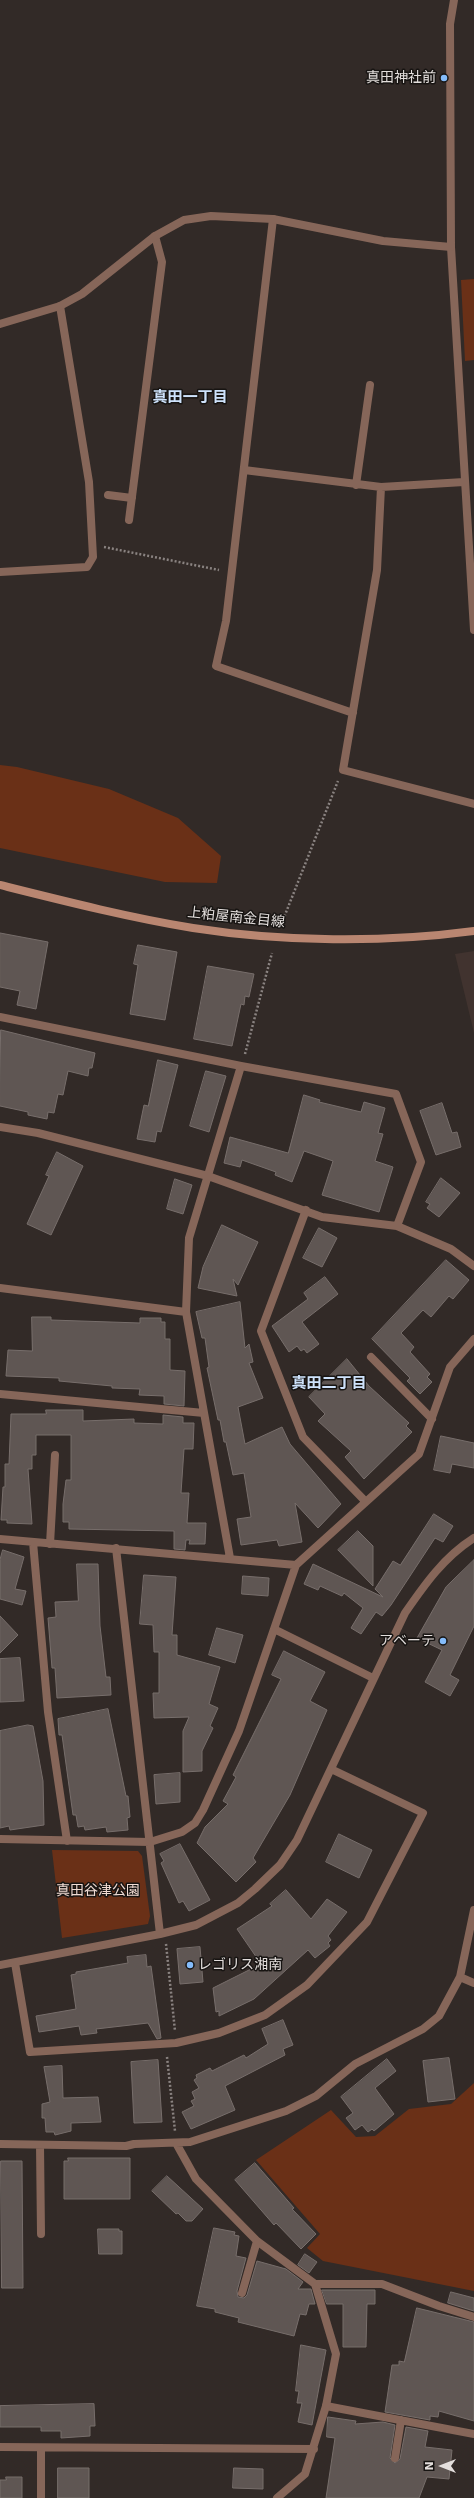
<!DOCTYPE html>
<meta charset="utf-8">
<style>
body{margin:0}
#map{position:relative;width:474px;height:2498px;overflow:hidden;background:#322a27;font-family:"DejaVu Sans",sans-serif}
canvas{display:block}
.north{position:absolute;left:422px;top:2446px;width:40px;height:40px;-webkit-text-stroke:3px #171412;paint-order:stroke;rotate:270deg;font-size:11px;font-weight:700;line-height:16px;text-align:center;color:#e3dedc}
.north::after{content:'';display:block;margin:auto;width:14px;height:18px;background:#e3dedc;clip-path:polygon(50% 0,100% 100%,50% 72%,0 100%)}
</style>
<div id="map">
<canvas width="474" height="2498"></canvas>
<div class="north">N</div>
</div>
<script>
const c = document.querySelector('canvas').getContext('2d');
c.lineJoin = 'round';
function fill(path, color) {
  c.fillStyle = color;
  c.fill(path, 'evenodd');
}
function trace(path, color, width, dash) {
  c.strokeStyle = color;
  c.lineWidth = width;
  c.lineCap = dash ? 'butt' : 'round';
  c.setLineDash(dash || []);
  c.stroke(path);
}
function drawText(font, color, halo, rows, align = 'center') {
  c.font = font + ' "DejaVu Sans","Noto Sans JP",sans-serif';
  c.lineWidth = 3;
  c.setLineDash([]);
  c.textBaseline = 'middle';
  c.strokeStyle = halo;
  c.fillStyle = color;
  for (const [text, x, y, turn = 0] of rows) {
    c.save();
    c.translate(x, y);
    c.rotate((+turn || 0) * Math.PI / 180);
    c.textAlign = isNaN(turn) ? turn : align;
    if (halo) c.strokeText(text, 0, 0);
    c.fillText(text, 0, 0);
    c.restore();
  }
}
fill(new Path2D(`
 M474 951V1033L455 954Z`), '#41332f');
fill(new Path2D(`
 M474 279V360L465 361 461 280Z
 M0 765 17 767 109 789 178 818 221 856 217 883 165 882 0 848Z
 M52 1850 138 1851 142 1856 150 1916 148 1924 62 1938Z
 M474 2083V2291L323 2261 307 2248 320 2234 256 2160 331 2110 356 2137 375 2136 409 2109 451 2104Z`), '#6a3017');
const building = new Path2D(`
 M0 933 48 942 36 1009 17 1005 20 991 0 987Z
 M138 945 177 952 165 1020 130 1014 138 965 134 964Z
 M208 966 254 974 249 997 245 996 244 1005 241 1004 232 1046 194 1039Z
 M1 1030 95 1053 92 1068H89L88 1076 68 1071 63 1095 58 1094 54 1113 48 1112 47 1119 28 1115V1112L0 1106Z
 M158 1060 178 1065 161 1132 157 1131 155 1142 137 1139 144 1105 148 1106Z
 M206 1071 226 1076 209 1132 190 1126Z
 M304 1095 320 1100 319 1102 361 1112 364 1102 385 1108 378 1133 383 1134 375 1161 393 1167 379 1212 322 1195 333 1161 304 1151 292 1182 275 1175 276 1172 242 1160 240 1167 224 1163 230 1137 288 1153Z
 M442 1103 452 1133 457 1132 461 1147 436 1155 420 1111Z
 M57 1152 83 1166 51 1235 27 1224 49 1176 46 1175Z
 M441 1178 460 1193 439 1217 427 1208 430 1204 426 1202Z
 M175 1179 192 1185 183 1214 167 1209Z
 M222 1225 258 1242 238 1285 233 1279 237 1296 198 1288 203 1267Z
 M319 1228 337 1238 322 1267 303 1258Z
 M446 1260 469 1280 453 1299 449 1296 431 1317 423 1310 401 1333 414 1347 410 1352 430 1374 427 1377 432 1382 420 1394 407 1381 410 1378 372 1339Z
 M325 1277 338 1294 302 1322 319 1344 307 1353 304 1349 301 1351 297 1346 289 1352 272 1326 308 1299 304 1293Z
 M240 1302 245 1348 249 1344 253 1362 249 1363 263 1398 238 1407 245 1444 282 1427 290 1444 341 1504 318 1528 295 1503 302 1542 279 1546 277 1540 241 1545 237 1519 251 1517 244 1473 233 1475 226 1442H224L220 1420H218L207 1368 209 1367 205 1338H202L196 1312Z
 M32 1317H51V1320L140 1323V1318H161V1322H165V1339H170V1370L185 1371 184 1406 164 1404V1396L139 1395 140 1389 112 1388V1386L59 1381V1378L6 1376 8 1350 32 1351Z
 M347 1359 369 1386 409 1423 406 1426 412 1432 364 1479 345 1457 351 1451 318 1421 325 1414 309 1397Z
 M46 1410H83V1421L134 1419V1423L163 1424V1415L183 1417V1423H194L193 1449H184L181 1493H189L187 1523H206L205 1544H189L190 1540H186L185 1550 174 1549V1531L69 1529V1522H63V1504L66 1480H71V1435H36V1455H32V1469H28L32 1524 7 1523V1520H1L3 1487H5V1464H9L11 1414H46Z
 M441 1436 474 1443V1468L452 1464 450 1473 434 1470Z
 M434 1514 453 1526 443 1542 435 1538 391 1605 382 1616 376 1612 361 1634 351 1628 363 1608 344 1593 342 1596 320 1586 318 1590 304 1584 313 1564 383 1597 375 1589 393 1561 400 1565Z
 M358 1531 373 1546V1586L338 1550Z
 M3 1550 24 1557 15 1589 26 1591 22 1605 0 1599V1560Z
 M474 1560V1626L450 1675 459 1680 450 1696 425 1682 442 1650 417 1638 446 1587Z
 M77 1564H98L100 1626 106 1677H110L111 1695 57 1698 55 1668H52L48 1618 56 1617 55 1602 78 1601Z
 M144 1575 176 1577 172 1635H177V1655L220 1667 209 1704 218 1708 210 1726 213 1728 202 1751V1771L183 1772V1731L189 1717 154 1718 153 1693H159V1652H154L153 1625 140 1624Z
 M243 1576 269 1578 268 1596 242 1594Z
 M0 1616 18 1635 0 1653Z
 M217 1628 243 1635 235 1663 209 1655Z
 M284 1651 325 1672 310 1701 327 1710 290 1795 253 1858 256 1862 236 1882 197 1843 205 1827 228 1804 223 1801 236 1777 233 1775 281 1679 272 1675Z
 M20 1658 24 1701 0 1702V1659Z
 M108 1709 126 1796H128L130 1817 127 1818 128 1830 107 1832 106 1827 85 1830 84 1826 78 1827 76 1815H73L62 1735H59L58 1719Z
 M28 1725 33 1726 43 1781 44 1825 10 1830 9 1826 0 1828V1731Z
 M180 1773V1802L156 1804 154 1775Z
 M339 1834 372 1850 359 1878 326 1862Z
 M180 1844 210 1900 189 1911 183 1901 179 1903 161 1863 164 1861 160 1854Z
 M286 1890 311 1919 327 1899 347 1912 328 1936 331 1940 328 1943 330 1946 315 1958 308 1950 254 1999 219 2016V2011L216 2012 213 1988 261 1964 237 1929 272 1906 270 1904Z
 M200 1947 203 1982 180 1984 177 1949Z
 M146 1955 147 1967 151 1966 161 2038 157 2039 148 2023 96 2029 97 2033 81 2035 79 2026 39 2032 36 2016 76 2009 71 1975 76 1974V1972L128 1963 127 1957Z
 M283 2020 293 2045 283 2049 285 2055 225 2086 235 2110 191 2129 182 2112 194 2106 191 2101 195 2099 192 2092 199 2088 194 2080 197 2078 196 2075 210 2068 212 2071 244 2055 246 2058 268 2044 262 2029Z
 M449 2058 455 2099 428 2102 423 2061Z
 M387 2059 396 2071 375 2088 394 2114 374 2131 372 2129 368 2132 362 2125 355 2130 346 2118 353 2113 341 2097Z
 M158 2060 162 2122 134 2123 131 2062Z
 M62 2066 63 2098 98 2097 101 2122 71 2123V2131L55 2135 54 2132H46L45 2118H42V2104L50 2102 44 2067Z
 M68 2158H130V2199H64V2161H68Z
 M1 2161H22L23 2288H2Z
 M255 2163 294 2208 292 2209 316 2234 301 2249 276 2223 274 2225 235 2180Z
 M167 2176 203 2209 192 2221H186L178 2213 176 2214 152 2191Z
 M214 2228 235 2232 234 2235 239 2236 236 2256 246 2258 237 2291 238 2297 244 2298 247 2295 257 2261 286 2269 303 2282 298 2289H311L315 2304H309L306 2315 300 2314 294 2336 238 2322 239 2318 215 2312V2309L197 2306Z
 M98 2229H119V2231H122V2254H99Z
 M305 2254 317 2262 309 2273 298 2265Z
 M322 2290H375V2304H367L366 2347H343V2304H327Z
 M451 2292 474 2298V2311L448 2303Z
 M417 2308 474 2322V2421L439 2411 438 2417 430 2416V2420L385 2412 392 2365H399V2361L404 2362Z
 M301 2345 326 2350 312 2425 298 2422 302 2403H297L299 2391H296Z
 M94 2404 95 2426H90V2436L61 2438V2431H41V2427H0V2406Z
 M328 2417 356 2421 355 2424 383 2422 395 2425 390 2458 395 2463 400 2459 406 2427 428 2431 425 2447 452 2450 449 2479 427 2477 419 2498H326L335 2438 327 2437Z
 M58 2468H89V2498H58Z
 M234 2468 263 2469V2489L233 2488Z
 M6 2477H22V2498H0V2480H6Z`);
fill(building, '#5f5653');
trace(building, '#776e6b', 1);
trace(new Path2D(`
 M104 547 219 570
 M283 920 338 781
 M245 1054 272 953
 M166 1944 175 2031
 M167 2057 175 2131`), '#8a8381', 2.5, [2, 2]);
trace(new Path2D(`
 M371 1357 432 1419
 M326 2406 474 2434
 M395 2458 401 2420`), '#866659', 8);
trace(new Path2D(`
 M273 219 226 621 216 666 353 713
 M451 247 474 630
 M244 470 381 487 464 482
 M356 485 370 385
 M381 487 377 570 343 770 474 804
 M108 495 132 498
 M129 520 162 262 155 236
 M0 572 87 567 93 557 89 482 60 306
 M0 1017 241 1066 396 1094 421 1162 397 1226
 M0 1127 38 1133 208 1176 322 1217 397 1226 451 1249 474 1266
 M306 1210 261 1331 303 1437 366 1502
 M0 1288 186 1312
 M0 1394 204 1413
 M0 1539 296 1565
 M33 1542 48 1712 67 1841
 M50 1544 55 1455
 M116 1548 160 1934
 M230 1558 186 1312 189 1238 241 1066
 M274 1629 373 1678
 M0 1839 150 1842 182 1832 195 1823 203 1810 239 1731 296 1565 419 1454 450 1367 474 1339
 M15 1963 30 2052 176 2043 219 2033 265 2015 307 1985 367 1922 423 1813 331 1769
 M0 1965 160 1934 196 1925 238 1903 255 1889 280 1865 297 1840 405 1613C425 1584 444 1557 474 1538
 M460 1977 474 1983
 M176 2143 196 2179 257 2241 315 2284 336 2354 326 2406 305 2474 277 2498
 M0 2144 126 2146 134 2144 190 2142 286 2111 316 2096 355 2064 423 2029 439 2016 460 1977 474 1910
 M40 2145 41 2234
 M315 2284H382L439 2306 474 2317
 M242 2293 257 2241
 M0 2447 314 2449
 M41 2448V2498`), '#866659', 8);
trace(new Path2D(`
 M0 324 60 306 82 294 155 236 184 220 211 216 273 219 383 241 451 247 450 24 454 0`), '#866659', 8);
trace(new Path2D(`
 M0 885C64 901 127 917 193 928 282 942 384 943 474 931`), '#b98671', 8);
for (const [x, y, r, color] of [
 [444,78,4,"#84bcfb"],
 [443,1641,4,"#84bcfb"],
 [190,1965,4,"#84bcfb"]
]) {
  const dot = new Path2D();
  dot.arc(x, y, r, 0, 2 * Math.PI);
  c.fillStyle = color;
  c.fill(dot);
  trace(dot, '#171412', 1.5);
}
drawText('14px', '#e3dedc', '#171412', [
 ["真田神社前",436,78],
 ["アベーテ",435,1641],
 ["レゴリス湘南",198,1965,"left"]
], 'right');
drawText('14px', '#e3dedc', '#171412', [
 ["上粕屋南金目線",236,918,6]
]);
drawText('14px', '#f1dbd3', '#171412', [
 ["真田谷津公園",98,1891]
]);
drawText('bold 15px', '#cee2fb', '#171412', [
 ["真田一丁目",190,398],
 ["真田二丁目",329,1384]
]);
</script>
